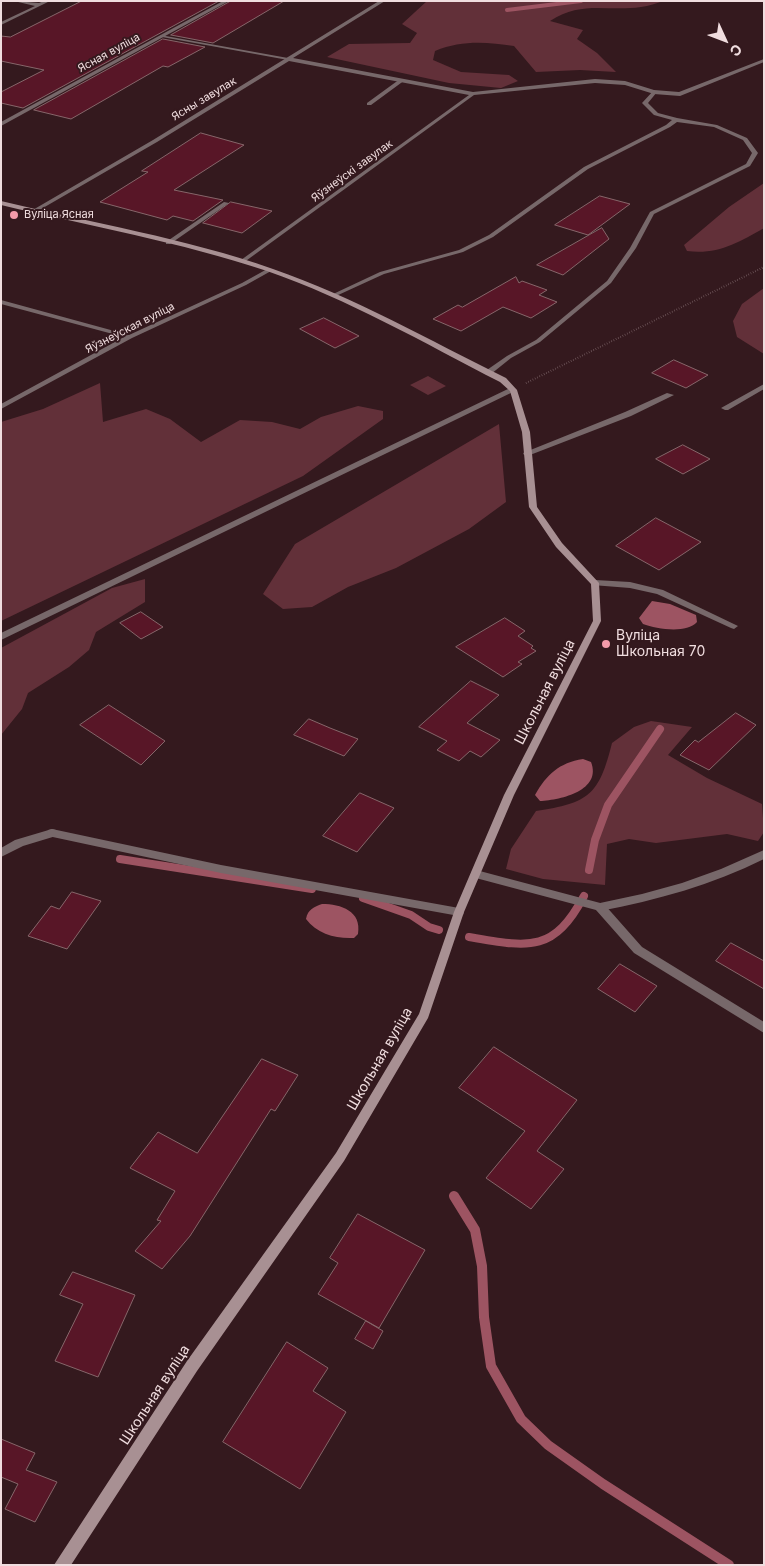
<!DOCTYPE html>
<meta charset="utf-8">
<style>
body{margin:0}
#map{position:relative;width:765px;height:1566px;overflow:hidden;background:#34191e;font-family:Inter,sans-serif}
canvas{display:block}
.frame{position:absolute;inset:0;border:2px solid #f0dddf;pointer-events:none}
.north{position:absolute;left:700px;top:15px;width:50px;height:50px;-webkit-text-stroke:4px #34191e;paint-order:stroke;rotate:133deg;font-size:14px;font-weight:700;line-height:20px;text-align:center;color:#f0dddf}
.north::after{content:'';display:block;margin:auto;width:18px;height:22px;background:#f0dddf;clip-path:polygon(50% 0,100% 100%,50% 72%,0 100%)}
</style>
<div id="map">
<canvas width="765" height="1566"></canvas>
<div class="frame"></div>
<div class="north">С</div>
</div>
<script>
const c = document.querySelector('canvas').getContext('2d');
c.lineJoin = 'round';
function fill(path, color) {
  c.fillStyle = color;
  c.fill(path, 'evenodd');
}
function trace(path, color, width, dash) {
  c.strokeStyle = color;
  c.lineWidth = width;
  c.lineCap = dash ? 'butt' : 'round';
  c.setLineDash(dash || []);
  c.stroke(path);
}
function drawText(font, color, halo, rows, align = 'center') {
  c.font = font + ' Inter,sans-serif';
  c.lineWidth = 4;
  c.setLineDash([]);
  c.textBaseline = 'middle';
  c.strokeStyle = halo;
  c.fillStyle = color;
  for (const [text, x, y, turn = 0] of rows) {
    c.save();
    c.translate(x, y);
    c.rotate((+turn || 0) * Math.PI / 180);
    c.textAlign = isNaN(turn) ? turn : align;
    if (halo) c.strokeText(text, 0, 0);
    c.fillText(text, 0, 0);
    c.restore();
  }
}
fill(new Path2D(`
 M427 1H664C656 3 649 6 641 7 607 12 582 0 550 21L583 30 577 39 597 53 616 72 580 70 536 72 514 46C486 42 462 40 435 51L433 60 461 72 509 75 518 81 501 88 449 83 327 57 349 44 410 43 417 33 402 24Z
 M764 183V228C738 243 717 255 687 251L684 245 729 207Z
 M764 288V354L737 337 733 321 742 304Z
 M428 376 446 386 428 395 410 385Z
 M100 383 103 422 146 409 170 419 201 442 240 420 272 422 300 429 321 417 358 406 383 411V419L303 476 1 621V422L43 409Z
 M499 424 506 502 469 529 396 568 348 587 312 607 283 609 263 594 295 544Z
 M145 579V602L96 632 89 650 69 667 28 693 22 709 1 735V648L112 588Z
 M651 721 692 727 668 755 707 778 762 804 764 832 758 841 727 834 656 843 629 839 607 844 605 885 543 879 506 869 511 849 536 811C589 803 599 795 612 743L634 727Z`), '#623039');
fill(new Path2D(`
 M652 601 670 604 696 615 697 622C686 634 657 629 643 624L639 618Z
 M583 759 591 762C602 790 562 800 540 801L535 795C547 774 559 763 583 759Z
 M322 904C341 904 362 911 358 934L354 938C336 939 317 934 306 919 308 909 314 907 322 904Z`), '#9d5462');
trace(new Path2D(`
 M507 10 581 1`), '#9d5462', 4);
trace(new Path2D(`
 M120 859 312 889
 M589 870 595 840 608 805 660 729
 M363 898 411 915 429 927 439 930
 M469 937C528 947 553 954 584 896`), '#9d5462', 8);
trace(new Path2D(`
 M454 1196 475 1230 482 1266 484 1317 491 1366 521 1419 548 1445 603 1484 729 1565`), '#9d5462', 10);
const building = new Path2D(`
 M82 1H219L23 108 1 103V92L44 70 1 61V36L10 37Z
 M231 1H284L213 43 171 35Z
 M163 39 205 47 168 67 163 66 71 119 34 110Z
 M201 133 244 145 174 190 223 200 193 221 173 216 167 220 100 202 148 172 142 171Z
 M600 196 630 204 588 235 555 225Z
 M231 202 272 211 242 233 203 223Z
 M602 228 609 239 563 275 537 265Z
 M516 277 519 283 522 281 547 290 539 295 557 302 531 318 503 307 461 331 433 319 458 305 462 307Z
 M324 318 359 336 335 348 300 329Z
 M674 360 708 375 686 388 652 373Z
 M683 445 710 459 683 474 656 459Z
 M656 518 701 542 659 570 616 546Z
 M141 612 163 627 141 639 120 623Z
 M505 618 525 631 518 636 533 646 531 648 536 651 518 662 522 664 503 677 456 647Z
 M471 681 499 695 467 723 500 740 481 757 470 751 459 761 437 750 447 741 419 727Z
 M109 705 165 741 141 765 80 725Z
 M736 713 756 725 709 770 680 755 695 740 698 742Z
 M309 719 330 728 358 739 344 756 294 735Z
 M360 793 394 808 357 852 323 836Z
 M72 892 101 901 67 949 28 936 51 906 59 909Z
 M731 943 764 961V989L716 961Z
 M620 964 657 986 635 1012 598 989Z
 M494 1047 577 1100 537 1151 564 1169 531 1209 486 1178 525 1131 459 1088Z
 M262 1059 298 1075 275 1111 271 1109 190 1236 162 1269 135 1251 161 1221 157 1220 175 1191 130 1168 158 1132 197 1153Z
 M358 1214 425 1250 379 1328 318 1294 338 1263 330 1258Z
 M73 1272 135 1295 98 1377 55 1361 83 1304 60 1295Z
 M366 1321 383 1331 373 1349 355 1339Z
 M287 1342 328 1368 313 1391 346 1412 300 1489 223 1442Z
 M1 1439 35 1453 26 1470 57 1482 35 1522 5 1509 18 1484 1 1477Z`);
fill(building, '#581627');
trace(building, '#86666a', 1);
trace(new Path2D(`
 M526 383 764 267`), '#846d71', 2, [0.5, 2]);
fill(new Path2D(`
 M160 35 288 58 290 59 288 60 162 37Z
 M400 79 405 80 371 105H367V103Z
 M654 90 657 92 648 103 658 113 677 118 717 125 747 138 758 153 750 166 654 214 636 248 611 283 540 342 511 358 491 374 484 372 507 356 536 340 607 281 630 248 650 212 746 164 752 153 743 140 714 127 677 122 670 127 588 169 493 237 463 252 384 274 336 296 331 295 380 272 459 250 489 235 584 167 666 125 672 120 654 115 642 103Z
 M224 202 229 203 170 244H166V242Z
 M764 384V389L728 410H725L721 408Z
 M510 388 517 390 1 640V633Z
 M667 393 674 395 631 416 530 455H524L523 453 625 412Z
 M595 580 630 582 663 590 738 626 734 629 731 628 657 594 630 588 592 585 591 583 592 581Z
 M52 829 56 830 57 833 56 836 23 846 1 857V848L15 840Z
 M764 850V859C712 885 657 900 600 911L596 910 595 907 596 904 600 903 642 894 682 883 721 869Z`), '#77686a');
fill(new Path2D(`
 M14 1 39 3 44 1H50L1 25V22L35 6Z
 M223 1H229L1 126V122Z
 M379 1H385L293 58 473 92 595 79 625 81 654 90 679 92 764 59V62L680 96 654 94 625 85 595 83 474 95 243 263 240 261 241 260 469 95 289 61 157 142 36 212 31 211 153 140Z
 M269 268 272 270 271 271 246 285 132 338 1 409V404L124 337 1 304V300L129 335 242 283Z
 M52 829 221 865 459 908 463 909 464 912 463 915 459 916 221 873 48 836 47 833 48 830Z
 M476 870 604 904 642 947 764 1022V1033L634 953 596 910 472 877 471 874 472 871Z`), '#77686a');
fill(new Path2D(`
 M1 201C92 223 185 238 273 269 354 297 429 340 506 378L517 390 530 432 537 507 562 543 599 583 601 621 514 795 464 912 428 1018 344 1161 197 1371 71 1565H54L187 1361 336 1153 419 1014 454 912 504 795 593 621 591 584 556 547 529 507 522 432 510 391 500 382C424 343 348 299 267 271 180 242 90 226 1 205Z`), '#a89093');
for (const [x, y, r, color] of [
 [14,215,5,"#f39aa9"],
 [606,644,5,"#f39aa9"]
]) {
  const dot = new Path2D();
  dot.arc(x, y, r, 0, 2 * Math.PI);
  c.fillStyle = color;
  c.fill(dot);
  trace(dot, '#34191e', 2);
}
drawText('11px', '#f0dddf', '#34191e', [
 ["Ясная вуліца",109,53,-29],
 ["Ясны завулак",204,99,-31],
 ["Яўзнеўскі завулак",352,171,-36],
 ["Яўзнеўская вуліца",130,328,-27]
]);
drawText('11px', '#f0dddf', '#34191e', [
 ["Вуліца Ясная",24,215]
], 'left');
drawText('14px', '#f0dddf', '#34191e', [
 ["Вуліца",616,636],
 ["Школьная 70",616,652]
], 'left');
drawText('14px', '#f0dddf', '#34191e', [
 ["Школьная вуліца",545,692,-63],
 ["Школьная вуліца",380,1059,-60],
 ["Школьная вуліца",155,1395,-57]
]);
</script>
